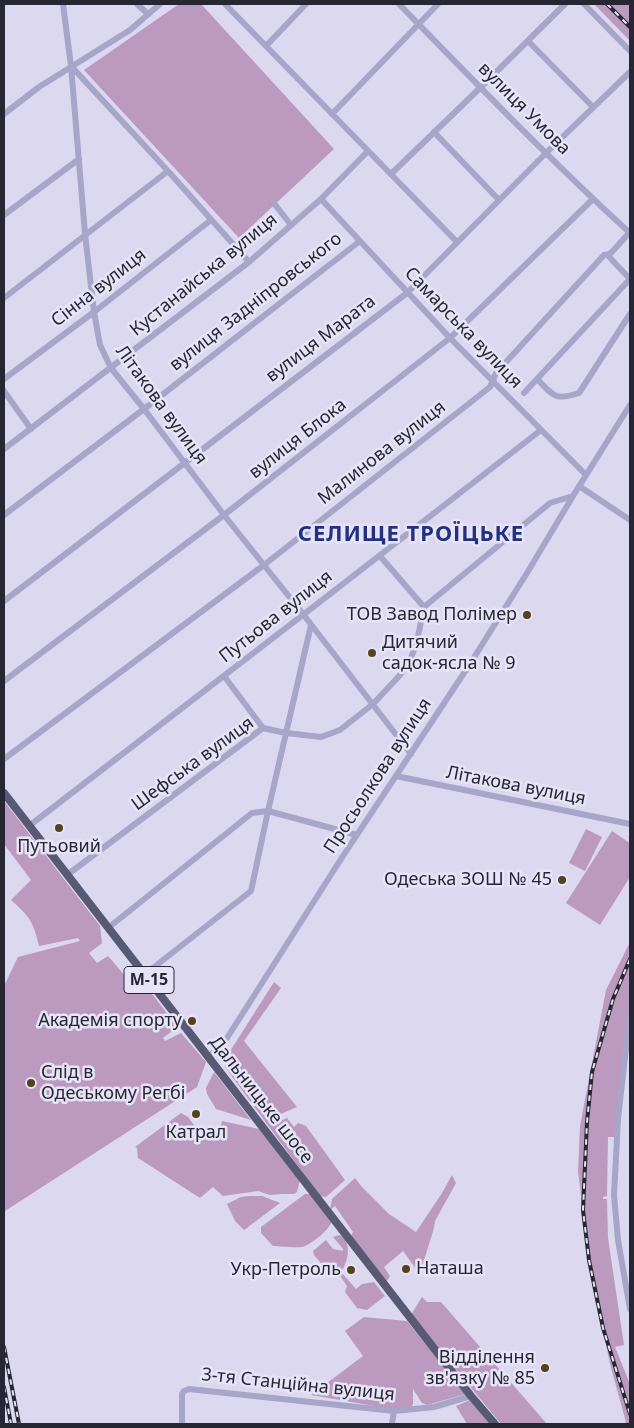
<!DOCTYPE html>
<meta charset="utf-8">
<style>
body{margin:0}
#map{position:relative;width:634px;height:1428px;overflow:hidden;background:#dcd8f0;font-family:"Noto Sans",sans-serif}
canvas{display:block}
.frame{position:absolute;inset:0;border:5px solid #262733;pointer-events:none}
</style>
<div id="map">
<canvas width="634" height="1428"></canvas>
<div class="frame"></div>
</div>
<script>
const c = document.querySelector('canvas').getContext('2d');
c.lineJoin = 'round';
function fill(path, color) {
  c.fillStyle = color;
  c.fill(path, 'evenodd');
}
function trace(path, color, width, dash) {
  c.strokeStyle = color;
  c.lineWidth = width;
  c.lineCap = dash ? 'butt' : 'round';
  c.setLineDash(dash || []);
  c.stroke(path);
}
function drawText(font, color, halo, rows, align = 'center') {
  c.font = font + ' "Noto Sans",sans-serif';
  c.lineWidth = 5;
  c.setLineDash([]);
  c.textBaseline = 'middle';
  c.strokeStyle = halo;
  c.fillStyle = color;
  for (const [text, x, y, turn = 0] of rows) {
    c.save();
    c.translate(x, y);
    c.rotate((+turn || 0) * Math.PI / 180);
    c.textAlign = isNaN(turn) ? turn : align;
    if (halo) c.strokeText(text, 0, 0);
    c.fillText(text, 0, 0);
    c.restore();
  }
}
fill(new Path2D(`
 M179 4H201L334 149 239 238 84 70Z
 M594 4H630V41Z
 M4 801 100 926 102 943 89 953 97 963 108 956 131 983 139 977 176 1025 175 1029 163 1038 165 1041 181 1033 206 1062 197 1087 5 1211 4 1206V986L18 957 80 941 78 938 39 946C33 921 30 917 11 900L31 880 4 844Z
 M586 829 602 837 585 871 569 863Z
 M612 831 630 843V877L600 925 566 903Z
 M630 942V1008L615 1137H608L607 1196 603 1197V1199H607L608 1238 624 1345 615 1347 630 1384V1424H623L626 1422 610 1364 589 1260 578 1171 580 1126 606 990Z
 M274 982 281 988 244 1041 297 1107 276 1116 280 1121 287 1118 294 1127 298 1123 306 1126 345 1180 326 1197 320 1196 225 1067 227 1056Z
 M214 1072 251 1120 216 1109 207 1094 206 1088Z
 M181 1113 188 1117 203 1137 221 1125 222 1121 259 1129 300 1180 297 1192 294 1194H282L270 1195 258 1191 223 1196 213 1187 200 1198 138 1158 137 1148 135 1147Z
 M452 1175 456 1183 435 1221 434 1228 421 1270 419 1273 403 1251 384 1267 390 1276 385 1284 350 1238 353 1232 335 1206 330 1210 332 1199 355 1178 362 1187 389 1214 416 1232 442 1193Z
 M305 1194H310L332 1221C329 1230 314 1242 305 1246 299 1249 281 1246 273 1246L261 1233V1227Z
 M250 1196H262L280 1203 244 1230 235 1221 227 1204 241 1197Z
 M339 1235C353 1241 348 1262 341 1272L356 1289 362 1284 374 1282 385 1296 367 1310 357 1308 345 1292 347 1286 341 1277 332 1276 314 1255 313 1251 326 1240 333 1249 343 1251V1249L333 1237Z
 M422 1297 427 1302H441L547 1424H501L411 1315Z
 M364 1317 407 1321 466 1394 427 1405 422 1403 413 1389V1404L409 1412 311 1395 363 1356 345 1331Z
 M470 1400 491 1424H467L456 1406Z`), '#bc99be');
trace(new Path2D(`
 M63 4 71 66 85 234 94 312 100 345 111 368 144 409 224 515 303 614 411 754
 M137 4 148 14
 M225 4 457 242
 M399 4C474 81 550 160 630 233
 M584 4 630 51
 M528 41 593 107
 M266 46 306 4
 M71 66 168 171 249 262
 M4 114 39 87 130 30 160 4
 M332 114 438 4
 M434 132 499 200
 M391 174 481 87 565 4
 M321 199 450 338 586 475
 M273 202 291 225
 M4 215 79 159
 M608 255 612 260 630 279
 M4 298 168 171
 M4 379 94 312 211 220
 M537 379C554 396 554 401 579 393L630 314
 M4 391 31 429
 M524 393 630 279
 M4 449 249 262 321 199 368 151
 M579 486 630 520
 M4 515 144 409 360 241
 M380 556 424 607
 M4 601 407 293 546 153 630 72
 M224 676 263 728
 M4 681 224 515 450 338 593 199
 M4 759 264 565 490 387 496 373 604 255 610 254 630 232
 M396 776 630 824
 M29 826C200 694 371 563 541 430
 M67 875 263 728 286 733 321 737 340 730 373 704 401 674 411 658 417 641 424 607 550 503 573 496
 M108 928 252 813 268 811 357 835
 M144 975 251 891 268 811 311 625
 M630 1013 618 1119 614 1195 618 1240 630 1309
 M209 1057 227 1038 341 859 468 667 527 573 573 496 630 405
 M182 1424V1394L184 1391 189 1389 394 1411 434 1407 471 1396
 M392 1424 394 1411`), '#a7a5c8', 6);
trace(new Path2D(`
 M4 793 353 1244 471 1396 495 1424`), '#575975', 8);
const rail = new Path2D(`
 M607 4 630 27
 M630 959 613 999 592 1072 587 1122 583 1210 589 1260 603 1328 630 1414
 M4 1347 19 1424
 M4 1387 11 1424`);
trace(rail, '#262733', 4);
trace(rail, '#e7e4f8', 2, [5.5]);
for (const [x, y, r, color] of [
 [527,615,5,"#53421d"],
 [372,653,5,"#53421d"],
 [59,828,5,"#53421d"],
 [562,880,5,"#53421d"],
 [192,1021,5,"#53421d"],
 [31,1083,5,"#53421d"],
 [196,1114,5,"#53421d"],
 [406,1269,5,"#53421d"],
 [351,1270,5,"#53421d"],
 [545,1368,5,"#53421d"]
]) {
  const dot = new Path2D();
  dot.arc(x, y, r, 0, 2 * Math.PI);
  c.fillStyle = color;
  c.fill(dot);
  trace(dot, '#e7e4f8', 2);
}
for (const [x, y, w] of [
 [149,980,50]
]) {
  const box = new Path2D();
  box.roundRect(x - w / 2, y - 13.5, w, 27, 4);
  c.fillStyle = '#e7e4f8';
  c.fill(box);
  trace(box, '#262733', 1);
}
drawText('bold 16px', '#262733', null, [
 ["М-15",149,980]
]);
drawText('18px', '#262733', '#e7e4f8', [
 ["вулиця Умова",524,109,45],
 ["Кустанайська вулиця",204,275,-39],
 ["Сінна вулиця",99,288,-38],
 ["вулиця Задніпровського",256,302,-38],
 ["Самарська вулиця",463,328,46],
 ["вулиця Марата",321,339,-37],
 ["Літакова вулиця",161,405,54],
 ["вулиця Блока",298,439,-38],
 ["Малинова вулиця",382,453,-38],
 ["Путьова вулиця",276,617,-38],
 ["Шефська вулиця",193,764,-36],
 ["Просьолкова вулиця",378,776,-57],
 ["Літакова вулиця",516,786,11],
 ["Дальницьке шосе",261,1100,52],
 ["3-тя Станційна вулиця",298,1385,6]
]);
drawText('18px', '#262733', '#e7e4f8', [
 ["ТОВ Завод Полімер",517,615],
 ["Дитячий",382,643,"left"],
 ["садок-ясла № 9",382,664,"left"],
 ["Путьовий",59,847,"center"],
 ["Одеська ЗОШ № 45",552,880],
 ["Академія спорту",182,1021],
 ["Слід в",41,1073,"left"],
 ["Одеському Регбі",41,1094,"left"],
 ["Катрал",196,1133,"center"],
 ["Наташа",416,1269,"left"],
 ["Укр-Петроль",341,1270],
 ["Відділення",535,1358],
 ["зв'язку № 85",535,1379]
], 'right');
c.letterSpacing = '1px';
drawText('bold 22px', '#213080', '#e7e4f8', [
 ["СЕЛИЩЕ ТРОЇЦЬКЕ",411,535]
]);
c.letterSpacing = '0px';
</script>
